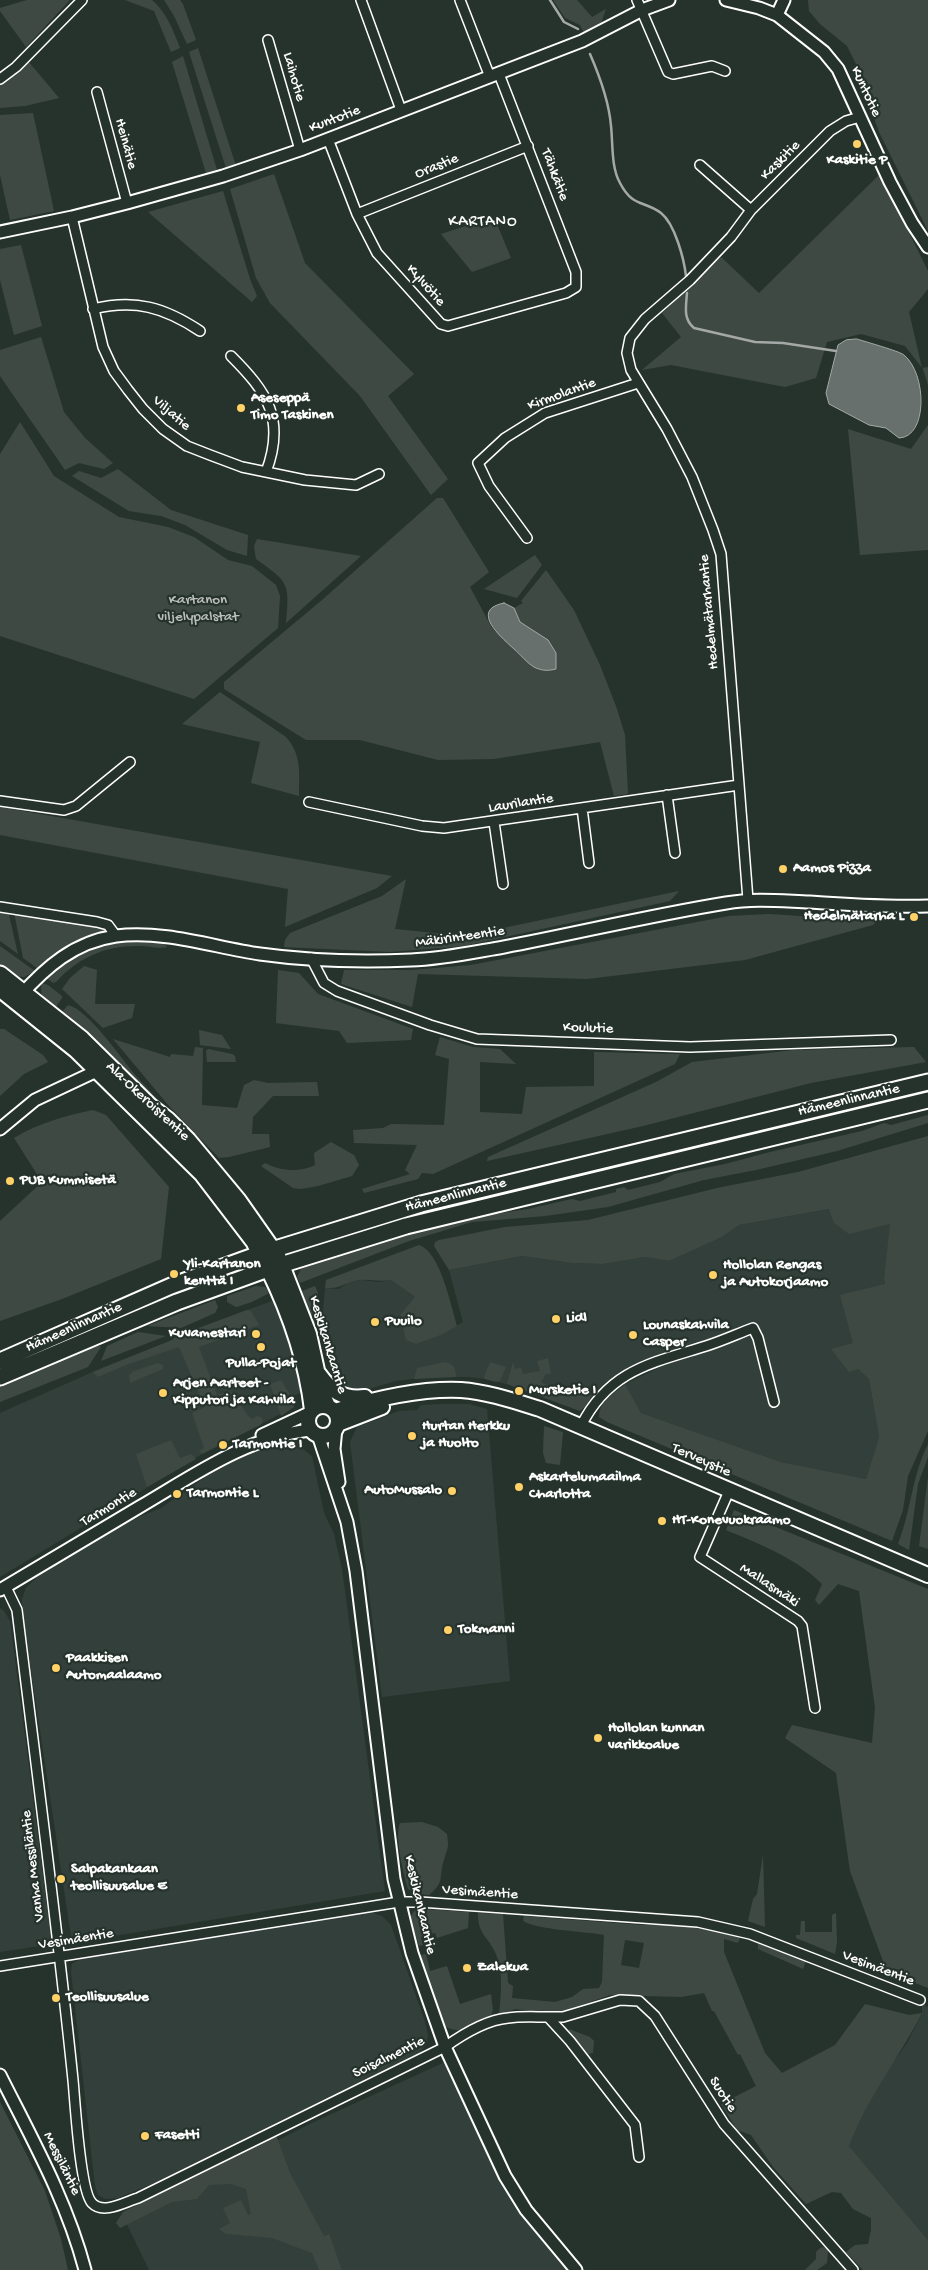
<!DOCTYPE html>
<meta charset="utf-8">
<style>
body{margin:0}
canvas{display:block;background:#26332d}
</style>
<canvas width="928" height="2270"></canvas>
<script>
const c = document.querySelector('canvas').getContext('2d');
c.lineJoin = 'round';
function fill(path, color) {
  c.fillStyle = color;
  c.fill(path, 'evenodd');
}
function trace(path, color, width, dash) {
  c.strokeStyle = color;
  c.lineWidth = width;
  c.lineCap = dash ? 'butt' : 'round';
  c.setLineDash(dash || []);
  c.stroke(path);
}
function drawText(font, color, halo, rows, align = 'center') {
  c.font = font + ' "Gochi Hand",sans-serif';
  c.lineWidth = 4.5;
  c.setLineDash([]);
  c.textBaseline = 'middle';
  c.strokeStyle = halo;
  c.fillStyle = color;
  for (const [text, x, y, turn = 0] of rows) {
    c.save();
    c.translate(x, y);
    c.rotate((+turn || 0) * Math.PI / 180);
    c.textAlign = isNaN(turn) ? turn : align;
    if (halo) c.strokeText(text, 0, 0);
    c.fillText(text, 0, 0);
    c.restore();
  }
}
fill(new Path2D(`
 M829 1209 891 1224 884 1277 885 1284 853 1343 858 1369 869 1379 879 1437 866 1479 781 1462 641 1413 625 1384 671 1362 700 1353 696 1342 639 1363 618 1375 580 1411 507 1384 485 1379 469 1377H425L396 1381 368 1389 350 1390 337 1382 329 1370 322 1323 325 1288 339 1289 349 1282 361 1280 379 1282 391 1280 415 1297 443 1334 463 1322 449 1270 522 1256 572 1263 603 1264 645 1257 669 1261 722 1237 739 1225Z
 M272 1301 283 1311 303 1391 292 1397 294 1407 202 1454 0 1577V1413L104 1367 172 1340 177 1336Z
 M442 1404H469L487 1409 510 1681 382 1697 350 1442 357 1427 399 1411 417 1410 421 1405Z
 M288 1438 312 1456 324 1513 334 1534 342 1569 385 1891 72 1943 22 1610V1599L26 1588 39 1575 134 1519 161 1508 230 1460 274 1440Z
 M0 1608 4 1611 10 1621 52 1944 0 1952Z
 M370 1912 382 1916 391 1925 424 2019 428 2035 426 2045 418 2054 175 2174 118 2198 105 2199 98 2195 95 2186 71 1971 72 1964 80 1959Z
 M922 2004 928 2007V2240L849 2146 855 2129 883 2077 907 2043 922 2014Z
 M456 2057 524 2199 585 2270H149L124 2218 314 2122Z`), '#333f3a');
fill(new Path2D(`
 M27 0H70L26 47 0 11V8Z
 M125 0H152C167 13 173 30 180 48L171 52 154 11Z
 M164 0H180L183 4 196 40 187 44 174 16Z
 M553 0H577L592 17 606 9 601 23 584 33 580 25 565 18Z
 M808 0H928V231L879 132 866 95 864 80 847 46 820 24 809 11Z
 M198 48 236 166 226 168 189 52Z
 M183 56 217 170 206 173 172 62Z
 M28 61 59 98 25 106 0 108V84Z
 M33 113 54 211 10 220 0 175V115Z
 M274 174 305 263 414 374 388 396 448 479 431 495 360 396 270 303 256 278 230 189Z
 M880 174 928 271V289L909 312 922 368 928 367V385L923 369 905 346 861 334 827 342 816 378 785 387 671 365 642 370 681 337 662 313 721 257 759 293Z
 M223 191 250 279 257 296 252 302 148 212Z
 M494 217 511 258 472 272 441 234Z
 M21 245 42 326 14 335 0 280V249Z
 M41 337 64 412 85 438 113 463 104 469 79 463 65 470 0 376V350Z
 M20 422 54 476 119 517 168 527 194 537 228 560 252 566 276 585 280 596 278 628 194 699 0 636V454Z
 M928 425V550L860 555 848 429 911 449Z
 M118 469 171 510 248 535 247 556 227 550 185 525 161 516 129 511 72 476 79 471 101 478Z
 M437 498H443L489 572 470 587 492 628 533 667 520 622 514 608 523 603 521 601 546 570 574 610 600 665 617 709 625 735 628 794 614 796 600 742 494 759 438 760 360 740H306L224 689V682L322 600Z
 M257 539 361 556 286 623C290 582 288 582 256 559L254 546Z
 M535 555 542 565 517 598 484 589Z
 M220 692 286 737C302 755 299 773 299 796L251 783 260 742 182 724Z
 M0 807 392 876 377 888 285 927 288 889 0 835Z
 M406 879 395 929 465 936 679 891 670 901 464 946 390 952 284 947 285 940 290 933 382 896Z
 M0 909 8 911 18 954 0 941Z
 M14 912 101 927 103 931 72 943 37 968 23 958Z
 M769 914 877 921 873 925 745 960 587 979 418 974 412 1007 341 984 344 970H411L471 965 729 916Z
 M131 940 164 943 167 947C160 949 148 946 140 946 106 945 79 957 56 982L53 983 45 977 72 955 97 946Z
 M0 946 35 971 24 977 14 976 0 968Z
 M84 966 97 970 95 1004H135L132 1018 103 1028 62 989 70 978Z
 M278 970 299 973 318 994 413 1029 411 1040 347 1043 339 1031 276 1023Z
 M42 983 48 985 62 996V998L54 1010C45 1001 39 996 42 983Z
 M68 1005C89 1010 122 1060 137 1077 147 1088 156 1098 167 1109L159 1105 60 1014Z
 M0 1029H4L43 1055 48 1062 24 1074 0 1096Z
 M199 1030 222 1035 231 1049 200 1045Z
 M440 1037 473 1047 500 1049 516 1064 480 1062V1112L522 1114 526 1087 594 1086V1052L680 1054 675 1064 433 1174 422 1173 418 1179 364 1193 362 1189 410 1174 405 1170 417 1145 354 1143 353 1130 383 1128 391 1124 444 1125 449 1059 435 1055Z
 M113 1039 170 1057 171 1054 193 1056 195 1047 203 1048 202 1105 237 1108 244 1085 254 1080 268 1083 317 1082 319 1096H273L253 1117 252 1134H269L270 1147 229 1157 219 1158 169 1106Z
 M914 1047 926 1062 811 1083 643 1126 487 1161 488 1157 656 1082 692 1062 794 1050Z
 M208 1049 232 1054 235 1056 236 1062H207L206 1051Z
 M93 1110 106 1115 169 1187 161 1259 62 1299 0 1321V1221L42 1182 14 1138C38 1123 65 1116 93 1110Z
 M928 1115V1123L837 1151 756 1170 704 1180 608 1207 545 1216 472 1222 409 1241 300 1283 297 1277 301 1269 332 1256 379 1241 488 1215 528 1209 572 1199 580 1201 616 1192V1189L624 1187 628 1190 660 1182 674 1174 725 1164 770 1152 862 1131 884 1123 891 1125Z
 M928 1136V1431L908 1476 903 1510 892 1541 607 1422 599 1417C599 1401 615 1393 625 1384L641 1413 781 1462 866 1479 879 1437 869 1379 858 1369 849 1372 831 1349 853 1343 840 1295 885 1284 884 1278 890 1224 849 1234 834 1223 829 1209 739 1225 722 1237 669 1261 645 1257 603 1264 572 1263 522 1256 449 1270 434 1246 435 1242 439 1240 505 1227 588 1220 717 1188 798 1172Z
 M331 1142 354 1155 359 1165 352 1176 318 1186 301 1189 293 1188 261 1166 265 1163C280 1171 300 1173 315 1165L314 1153Z
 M419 1245C440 1251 451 1306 457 1326L443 1334 416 1344 406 1340 400 1315 415 1297 391 1280C380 1282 370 1279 359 1280 344 1282 343 1289 325 1288L326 1280Z
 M256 1286 265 1287 271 1292 252 1302 236 1307 227 1302V1296Z
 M315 1286 318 1293 317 1324 314 1326 302 1291Z
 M215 1300 218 1307 215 1313 181 1328 147 1326Z
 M247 1310 251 1311 259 1325 199 1347 217 1395 231 1391 235 1400C243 1404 244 1414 252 1419L257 1416 261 1417 263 1420 262 1424 202 1454 199 1451 204 1448 192 1413 205 1407 179 1347 126 1365 98 1377 93 1372 172 1340 177 1336Z
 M138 1332 166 1336 101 1361 107 1346Z
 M98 1346 101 1347 88 1367 0 1402V1386L71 1353Z
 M548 1358 551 1374H546L541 1382 556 1389 588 1385C594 1396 589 1404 580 1411L507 1384 513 1362 515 1369 521 1367 523 1374 540 1371 537 1361Z
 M444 1362C453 1363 456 1368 456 1377L414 1379 417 1368Z
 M490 1362 506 1367 500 1381 496 1382 485 1379 484 1376Z
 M158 1363 163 1365V1369L130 1383 129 1375 134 1371Z
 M281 1380 294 1401V1407L281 1416 270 1384Z
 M544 1426 563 1432 560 1465 546 1463 543 1453Z
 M171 1440 180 1458 191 1454 196 1459 147 1487 136 1454Z
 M928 1444V1457L918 1484 909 1550 898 1544C911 1511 912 1476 928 1444Z
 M928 1477V1549L919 1546Z
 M734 1510 928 1589V1988L887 1972 850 1871 836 1773 785 1738 792 1725 872 1743 875 1708 859 1591 838 1584 819 1605 815 1600 822 1584C796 1558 760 1544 726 1530Z
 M422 1822 438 1827 447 1834C449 1850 448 1846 444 1860 438 1877 446 1881 429 1895L416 1894 408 1889C404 1875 394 1836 400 1823Z
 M763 1855 765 1927 748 1921 753 1899 757 1894Z
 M423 1909 469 1912 468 1928 437 1938 435 1933 421 1937 423 1945 419 1946 410 1918 414 1911Z
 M478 1913 503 1914 508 1983 513 1986 512 1998 555 2002 572 1997 583 1989 599 1988 602 1982 604 1935C583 1931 538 1930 523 1921L524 1916 642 1925H677L716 1931 740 1938 738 1943 724 1939V1952L765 2053 782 2073 835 2045 865 2004 909 2015 922 2013C899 2058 867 2098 849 2146L928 2240V2270H863L846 2252 855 2245 868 2244 871 2230V2218L853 2209 841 2193 832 2192 806 2204 773 2167 751 2135 737 2130 721 2104 756 2086 740 2054 738 2055 714 2011H712L704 1993 681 1997 610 1995 564 2011 546 2012 515 2009 499 2015C501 1994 504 1971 495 1952 487 1935 478 1935 478 1913ZM625 1940 644 1943 639 1968 621 1965Z
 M836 1913 837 1942 835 1954 796 1938V1935H800L801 1921H805V1932H832V1915Z
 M758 1943 806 1961 803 1969 758 1949Z
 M426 1954 430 1971 447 1966 460 2004 491 1994 493 2010 490 2018C475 2027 460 2035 444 2026L422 1963 421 1955Z
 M569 2029 590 2037 594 2041 593 2053 587 2054 569 2033Z
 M0 2102 45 2191 61 2239 68 2270H0Z
 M276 2135 290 2173 324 2236 329 2234 342 2270H319L312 2253 272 2238 226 2234 219 2229 230 2223 223 2208 241 2200 248 2215 251 2214 246 2189 231 2184 209 2185 197 2199 172 2202 120 2228 116 2223 123 2212Z
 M824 2247 828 2250 827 2263 817 2270H805L816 2259V2252L820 2248Z`), '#3e4944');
const water = new Path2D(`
 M857 339C866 342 899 351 904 355 927 374 928 437 899 438L886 428 869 425 829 404 826 393 838 345 846 340Z
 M504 603 514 608 520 622 548 640 556 653V669C548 671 542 671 534 667 527 663 520 654 514 649 501 637 469 610 504 603Z`);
fill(water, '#67706c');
trace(water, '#a4a9a7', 1);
trace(new Path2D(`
 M550 0 564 22 578 29
 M590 54C600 77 609 101 611 126 613 144 611 167 620 183 633 208 644 200 661 213 675 224 684 259 686 276
 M687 293C686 307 683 319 694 328L755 342 783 343 836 351`), '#a4a9a7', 2.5);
const minor = new Path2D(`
 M361 0 401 110
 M460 0 490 77
 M637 0 668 72 673 74 712 66 725 71
 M268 40 300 150
 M0 79 16 67 82 0
 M97 92 127 203
 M328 139 357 214 377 253 441 324 448 326 566 293 576 287V272L499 74
 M700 165 751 210
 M357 214 528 146
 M72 217 103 347 114 371 128 390 143 409 163 429 187 446 210 455 242 467 305 480 356 485 379 474
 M93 309C135 299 164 307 200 331
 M231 356C267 392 286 419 266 472
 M527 538 489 486 478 463 505 438 545 413 638 383
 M667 795 675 853
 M0 801 64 810 76 806 130 762
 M309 802 422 826 444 828 739 785
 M582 808 589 863
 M494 822 503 884
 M748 900 721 554 713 530 692 477 667 429 631 370 627 353 630 338 645 319 690 280 731 237 751 210 830 131 846 121 860 117
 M0 907 97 922 108 925 116 936
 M311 958 324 983 337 991 430 1025 477 1039 690 1047 891 1040
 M581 1426C609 1370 652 1363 706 1346 722 1341 737 1334 753 1328L758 1338 774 1402
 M729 1491 700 1557 798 1621 802 1626 815 1708
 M6 1587 17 1610C36 1766 57 1923 73 2080 75 2100 80 2191 92 2203 103 2215 125 2202 138 2198L445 2047C463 2034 486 2020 508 2018 521 2016 535 2017 548 2017L570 2041 635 2125 639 2157
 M0 1966 399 1902H420L698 1922 750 1934 920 2000
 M548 2017H563L620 2000 639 2001 655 2016 724 2124 853 2270`);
const tertiary = new Path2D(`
 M726 0 759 8 777 15 824 52 838 69 890 182 912 223 928 247
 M777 15 784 0
 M0 232 72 217 127 203 223 176 300 150 582 41 642 10 669 0
 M19 997C46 967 74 942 116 936 164 930 213 947 260 954 310 961 361 962 411 960 442 959 474 952 504 947 578 933 652 915 726 903 754 898 782 901 810 902 850 905 889 907 928 906
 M0 1129 35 1100 103 1068
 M336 1428 334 1449 339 1482
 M262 1435 309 1413
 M318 1435 347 1522 356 1571 394 1879 412 1953 445 2047 505 2176 526 2210 576 2270
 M0 1590C47 1562 94 1534 141 1506 194 1475 247 1437 310 1430
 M0 2075C32 2139 67 2201 85 2270`);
const secondary = new Path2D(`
 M282 1265 309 1334 322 1393 328 1406
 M268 1269C290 1314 306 1359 312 1410
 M319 1374C331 1391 343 1400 365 1397
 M308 1421a15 15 0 1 1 30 0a15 15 0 1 1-30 0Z
 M335 1411C374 1399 419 1388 461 1390 488 1392 514 1401 540 1409L928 1575
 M338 1424 382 1407`);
const primary = new Path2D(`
 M0 974 82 1039 150 1106 168 1120 188 1140 238 1200 278 1257
 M0 989 76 1050 202 1174 254 1242 264 1263
 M0 1361 171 1286 259 1254 421 1204 928 1082
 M0 1377 177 1302 268 1269 406 1226 928 1100`);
trace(minor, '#fff', 12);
trace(tertiary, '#fff', 15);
trace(secondary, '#fff', 18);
trace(primary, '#fff', 19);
trace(minor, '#26332d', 9);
trace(tertiary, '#26332d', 11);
trace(secondary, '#26332d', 14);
trace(primary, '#26332d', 15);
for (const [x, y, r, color] of [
 [857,144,5,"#ffd166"],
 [241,408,5,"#ffd166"],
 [783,869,5,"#ffd166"],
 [914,917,5,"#ffd166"],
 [10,1181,5,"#ffd166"],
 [174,1274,5,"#ffd166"],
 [713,1275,5,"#ffd166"],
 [556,1319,5,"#ffd166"],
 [375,1322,5,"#ffd166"],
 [256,1334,5,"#ffd166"],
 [633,1335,5,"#ffd166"],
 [261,1347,5,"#ffd166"],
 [519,1391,5,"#ffd166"],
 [163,1393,5,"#ffd166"],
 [412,1436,5,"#ffd166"],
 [223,1445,5,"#ffd166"],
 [519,1487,5,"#ffd166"],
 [452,1491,5,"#ffd166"],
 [177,1494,5,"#ffd166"],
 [662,1521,5,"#ffd166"],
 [448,1630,5,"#ffd166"],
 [56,1668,5,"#ffd166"],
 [598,1738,5,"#ffd166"],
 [61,1879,5,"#ffd166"],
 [467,1968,5,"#ffd166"],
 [56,1998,5,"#ffd166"],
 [145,2136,5,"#ffd166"]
]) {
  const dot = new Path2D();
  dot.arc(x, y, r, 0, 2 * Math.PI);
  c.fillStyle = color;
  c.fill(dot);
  trace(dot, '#26332d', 2);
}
drawText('15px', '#fff', '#26332d', [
 ["Laihotie",293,77,74],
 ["Kuntotie",865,92,65],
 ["Kuntotie",335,120,-21],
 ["Heinätie",125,144,75],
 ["Kaskitie",781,161,-45],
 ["Orastie",437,167,-22],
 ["Tähkätie",554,175,69],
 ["Kylvötie",425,286,48],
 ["Kirmolantie",562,395,-20],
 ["Viljatie",171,414,41],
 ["Hedelmätarhantie",710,612,-95],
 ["Laurilantie",521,804,-9],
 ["Mäkirinteentie",460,938,-8],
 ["Koulutie",588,1029,2],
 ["Hämeenlinnantie",849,1101,-13],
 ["Ala-Okeroistentie",147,1102,43],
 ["Hämeenlinnantie",456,1196,-14],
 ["Hämeenlinnantie",74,1328,-24],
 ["Keskikankaantie",327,1345,73],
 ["Terveystie",701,1461,24],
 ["Tarmontie",109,1508,-31],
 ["Mallasmäki",769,1586,33],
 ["Vanha Messiläntie",34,1866,-97],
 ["Vesimäentie",480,1893,4],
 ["Keskikankaantie",419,1905,77],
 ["Vesimäentie",76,1940,-9],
 ["Vesimäentie",878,1969,21],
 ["Soisalmentie",389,2058,-26],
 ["Suotie",722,2095,57],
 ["Messiläntie",61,2164,64]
]);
drawText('bold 15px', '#fff', '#26332d', [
 ["Kaskitie P",857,161,"center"],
 ["Aseseppä",251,399],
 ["Timo Taskinen",251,416],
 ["Aamos Pizza",793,869],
 ["Hedelmätarha L",904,917,"right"],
 ["PUB Kummisetä",20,1181],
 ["Yli-Kartanon",184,1265],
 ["kenttä I",184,1282],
 ["Hollolan Rengas",723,1266],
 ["ja Autokorjaamo",723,1283],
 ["Lidl",566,1319],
 ["Puuilo",385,1322],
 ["Lounaskahvila",643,1326],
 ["Casper",643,1343],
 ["Kuvamestari",246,1334,"right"],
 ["Pulla-Pojat",261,1364,"center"],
 ["Arjen Aarteet -",173,1384],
 ["Kipputori ja Kahvila",173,1401],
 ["Mursketie I",529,1391],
 ["Hurtan Herkku",422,1427],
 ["ja Huolto",422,1444],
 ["Tarmontie I",233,1445],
 ["Askartelumaailma",529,1478],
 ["Charlotta",529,1495],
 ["AutoMussalo",442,1491,"right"],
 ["Tarmontie L",187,1494],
 ["HT-Konevuokraamo",672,1521],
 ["Tokmanni",458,1630],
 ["Paakkisen",66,1659],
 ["Automaalaamo",66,1676],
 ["Hollolan kunnan",608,1729],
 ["varikkoalue",608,1746],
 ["Salpakankaan",71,1870],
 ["teollisuusalue E",71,1887],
 ["Zalekua",477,1968],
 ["Teollisuusalue",66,1998],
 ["Fasetti",155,2136]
], 'left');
drawText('15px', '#bbbfbe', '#26332d', [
 ["Kartanon",198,601],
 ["viljelypalstat",198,618]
]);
c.letterSpacing = '1px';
drawText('16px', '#fff', '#26332d', [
 ["KARTANO",483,223]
]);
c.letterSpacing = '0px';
</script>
